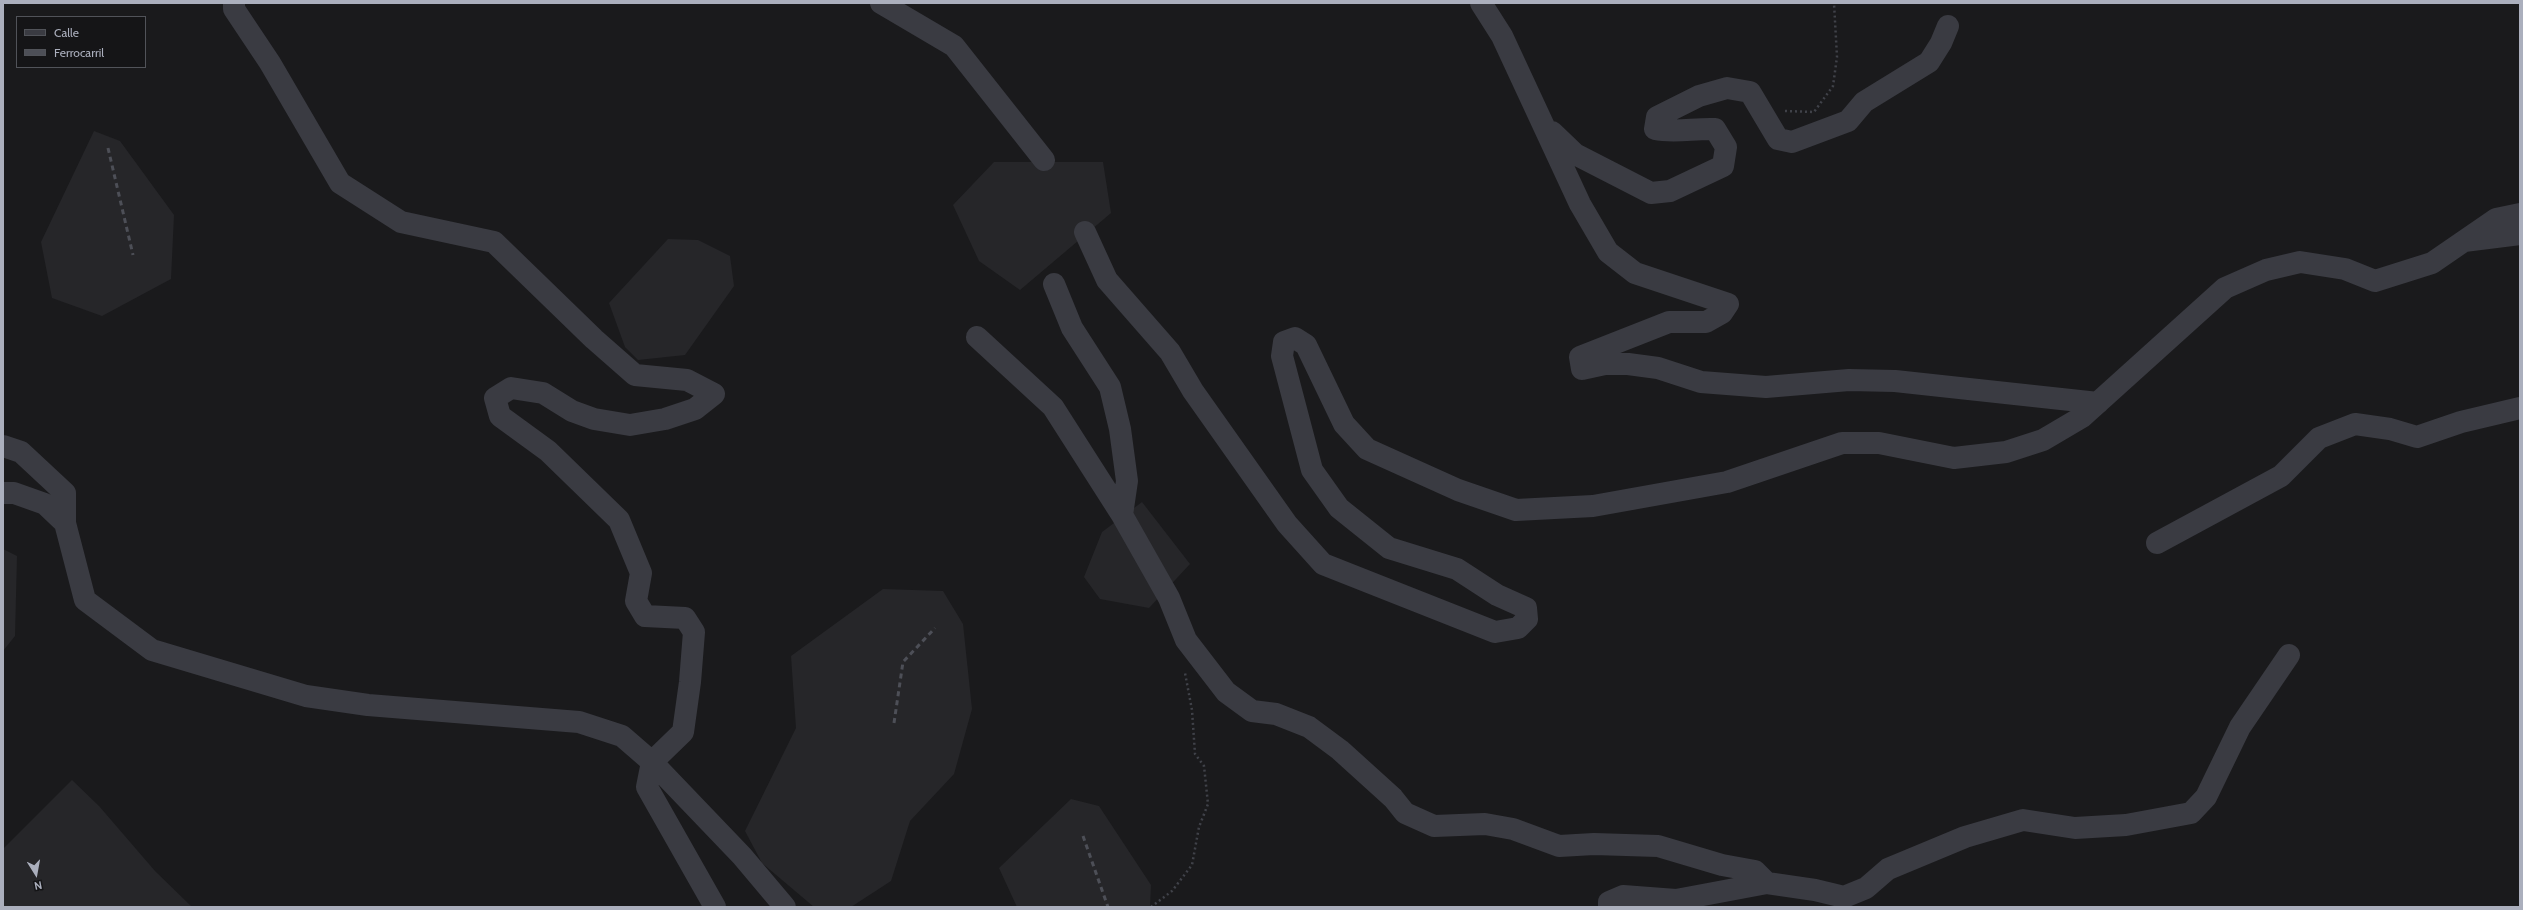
<!DOCTYPE html>
<style>
body{margin:0}
#map{position:relative;width:2523px;height:910px;overflow:hidden;background:#1a1a1c;font-family:Cabin,sans-serif}
canvas{display:block}
.frame{position:absolute;inset:0;border:4px solid #abafbd;pointer-events:none}
.legend{position:absolute;left:16px;top:16px;width:130px;height:52px;box-sizing:border-box;background:#151517;border:1px solid #515359;margin:0;padding:5px 7px;list-style:none;font-size:12px;color:#abafbd}
.legend li{display:flex;align-items:center;gap:8px;height:20px}
.legend b{width:20px;border:1px solid #515359}
.north{position:absolute;left:16px;top:854px;width:40px;height:40px;-webkit-text-stroke:3px #151517;paint-order:stroke;rotate:169deg;font-size:11px;font-weight:700;line-height:16px;text-align:center;color:#abafbd}
.north::after{content:'';display:block;margin:auto;width:14px;height:18px;background:#abafbd;clip-path:polygon(50% 0,100% 100%,50% 72%,0 100%)}
</style>
<div id="map">
<canvas width="2523" height="910"></canvas>
<div class="frame"></div>
<ul class="legend">
<li><b style="height:5px;background:#3a3b42"></b>Calle</li>
<li><b style="height:5px;background:#4d4f57"></b>Ferrocarril</li>
</ul>
<div class="north">N</div>
</div>
<script>
const c = document.querySelector('canvas').getContext('2d');
c.lineJoin = 'round';
function fill(path, color) {
  c.fillStyle = color;
  c.fill(path, 'evenodd');
}
function trace(path, color, width, dash) {
  c.strokeStyle = color;
  c.lineWidth = width;
  c.lineCap = dash ? 'butt' : 'round';
  c.setLineDash(dash || []);
  c.stroke(path);
}
fill(new Path2D(`
 M94 131 120 141 174 215 171 279 102 316 52 298 41 242Z
 M994 162H1103L1111 213 1020 290 979 261 953 205Z
 M668 239 698 240 730 256 734 286 685 355 638 360 625 347 609 303Z
 M1142 502 1190 564 1149 608 1100 599 1084 577 1102 532Z
 M3 549 17 556 15 636 3 651Z
 M883 589 943 591 963 624 972 709 954 774 910 821 891 881 851 907H814L762 863 745 831 796 728 791 656Z
 M72 780 99 806 155 871 192 907H3V849Z
 M1071 799 1099 806 1151 885 1150 907H1017L999 868Z`), '#262629');
trace(new Path2D(`
 M1785 111 1814 112 1833 86 1837 57 1834 3
 M1151 907 1172 891 1192 865 1199 827 1208 804 1204 766 1195 754 1192 710 1185 673`), '#404249', 2.5, [2, 3]);
trace(new Path2D(`
 M234 3V9L270 63 340 183 401 222 494 242 594 339 635 375 687 380 714 394 695 409 665 419 630 425 594 419 572 411 543 393 511 388 495 398 500 416 548 451 619 520 641 573 636 601 645 616 685 618 694 632 690 682 683 732 652 762 647 787 715 907
 M881 3 954 46 1044 160
 M1481 3 1502 36 1580 204 1608 252 1635 273 1728 304 1722 313 1706 322H1669L1580 357 1582 369 1605 364H1628L1658 368 1701 382 1766 387 1849 380 1895 381 2098 403
 M1552 132 1575 154 1651 193 1670 191 1723 166 1726 147 1715 129C1695 128 1675 133 1655 129L1657 117 1699 96 1727 88 1750 92 1778 139 1792 142 1848 121 1864 102 1929 62 1941 43 1948 26
 M2520 214 2496 219 2464 241 2520 234
 M1085 232 1107 280 1170 352 1193 391 1287 524 1323 564 1495 632 1518 628 1527 619 1526 608 1497 595 1457 569 1389 548 1339 508 1312 470 1282 356 1284 342 1295 338 1306 345 1344 424 1367 449 1458 490 1516 510 1593 506 1727 482 1842 443H1879L1954 458 2006 452 2043 440 2082 417 2225 288 2266 270 2300 262 2345 269 2375 281 2432 263 2464 241
 M1054 284 1072 328 1110 387 1120 429 1127 481 1122 515
 M977 337 1053 407 1122 515 1169 598 1186 640 1226 692 1252 711 1276 714 1309 727 1340 750 1393 798 1405 813 1434 826 1485 824 1513 829 1559 846 1594 844 1658 846 1722 865 1755 871 1767 883 1676 900 1623 896 1609 902V907
 M3 446 21 452 65 493V523
 M3 493H14L45 504 65 523 85 600 152 650 306 696 368 705 579 722 622 736 652 762 742 856 785 907
 M2157 543 2281 476 2319 438 2355 424 2390 429 2417 437 2461 422 2520 408
 M1767 883 1815 890 1844 897 1866 888 1888 869 1965 837 2023 820 2075 828 2126 825 2191 813 2206 797 2240 727 2289 655`), '#3a3b42', 22);
trace(new Path2D(`
 M108 148 133 255
 M894 723 903 662 935 628
 M1083 836 1108 907`), '#4d4f57', 3, [5, 4]);
</script>
